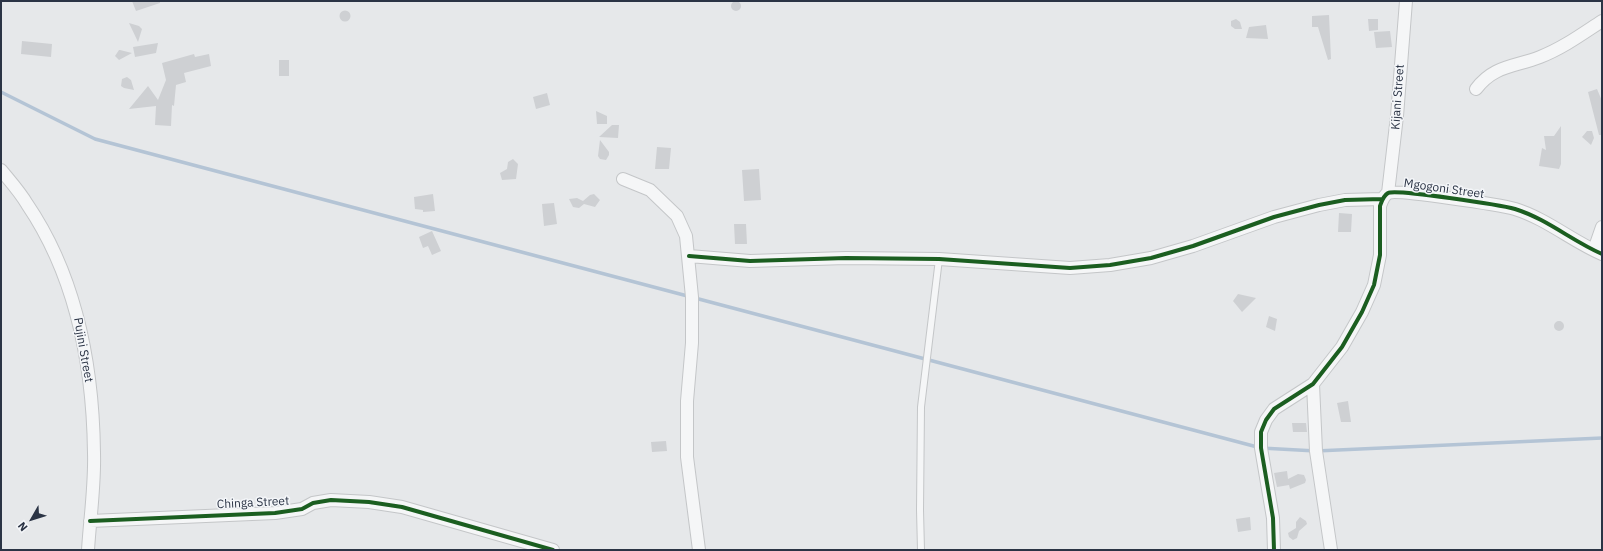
<!DOCTYPE html>
<style>
body{margin:0}
#map{position:relative;width:1603px;height:551px;overflow:hidden;background:#e6e8ea;font-family:"IBM Plex Sans",sans-serif}
canvas{display:block}
.frame{position:absolute;inset:0;border:2px solid #2b3445;pointer-events:none}
.north{position:absolute;left:12px;top:499px;width:40px;height:40px;-webkit-text-stroke:3px #f4f6f9;paint-order:stroke;rotate:231deg;font-size:11px;font-weight:700;line-height:16px;text-align:center;color:#2b3445}
.north::after{content:'';display:block;margin:auto;width:14px;height:18px;background:#2b3445;clip-path:polygon(50% 0,100% 100%,50% 72%,0 100%)}
</style>
<div id="map">
<canvas width="1603" height="551"></canvas>
<div class="frame"></div>
<div class="north">N</div>
</div>
<script>
const c = document.querySelector('canvas').getContext('2d');
c.lineJoin = 'round';
function trace(path, color, width, dash) {
  c.strokeStyle = color;
  c.lineWidth = width;
  c.lineCap = dash ? 'butt' : 'round';
  c.setLineDash(dash || []);
  c.stroke(path);
}
function fill(path, color) {
  c.fillStyle = color;
  c.fill(path, 'evenodd');
}
function drawText(font, color, halo, rows, align = 'center') {
  c.font = font + ' "IBM Plex Sans",sans-serif';
  c.lineWidth = 3;
  c.setLineDash([]);
  c.textBaseline = 'middle';
  c.strokeStyle = halo;
  c.fillStyle = color;
  for (const [text, x, y, turn = 0] of rows) {
    c.save();
    c.translate(x, y);
    c.rotate((+turn || 0) * Math.PI / 180);
    c.textAlign = isNaN(turn) ? turn : align;
    if (halo) c.strokeText(text, 0, 0);
    c.fillText(text, 0, 0);
    c.restore();
  }
}
trace(new Path2D(`
 M1 92 95 139 1261 448 1316 451 1602 438`), '#b4c4d5', 3.5);
fill(new Path2D(`
 M731 6a5 5 0 1 1 10 0a5 5 0 1 1-10 0Z
 M132 1H160V3L136 11Z
 M339.5 16a5.5 5.5 0 1 1 11 0a5.5 5.5 0 1 1-11 0Z
 M1329 15 1331 59 1328 60 1318 27H1312V16Z
 M1236 19 1240 22 1242 29H1235L1231 26V21Z
 M1368 19H1378V30L1369 31Z
 M129 23 139 26 142 29 138 42Z
 M1266 25 1268 39 1246 38 1249 27Z
 M1390 31 1392 47 1376 48 1374 32Z
 M22 41 52 44 51 57 21 54Z
 M158 43 156 53 135 57 133 47Z
 M119 50H120L132 53 119 60 115 56Z
 M194 54 195 57 209 54 211 66 184 73 186 82 176 85 174 106 172 105 171 126 155 125 156 106 129 109 148 86 158 100 166 80 162 63Z
 M279 60H289V76H279Z
 M127 77 131 80 134 90 124 88 121 86 122 79Z
 M1597 89 1602 101V135H1599L1588 92Z
 M547 93 550 105 536 109 533 97Z
 M596 111 607 116V124H597Z
 M612 125H619L618 138 599 137Z
 M1561 126V164L1559 169 1539 166 1542 148 1546 150 1544 136H1554Z
 M1587 131H1592L1594 138 1591 145 1582 137Z
 M600 140 609 152V155L606 160 600 159 598 156Z
 M657 147 671 148 669 169H655Z
 M513 159 518 164 516 179 502 180 500 173 507 169 508 162Z
 M759 169 761 200 744 201 742 170Z
 M433 194 435 211 423 212V210L415 209 414 197Z
 M594 194 600 200 595 207 584 204 579 208 573 207 569 199 577 198 583 201 590 195Z
 M554 203 557 224 544 226 542 204Z
 M1339 213 1352 214 1351 232H1338Z
 M734 224H746L747 244H735Z
 M432 231 441 251 432 255 428 246 423 248 419 237Z
 M1238 294 1256 298 1242 312 1233 301Z
 M1269 316 1277 319 1275 331 1266 327Z
 M1554 326a5 5 0 1 1 10 0a5 5 0 1 1-10 0Z
 M1348 401 1351 422H1341L1337 403Z
 M1292 423H1306L1307 432H1293Z
 M666 441 667 451 652 452 651 442Z
 M1287 471 1288 479 1298 474 1304 475 1306 480 1305 483 1290 489 1289 485 1277 487 1274 473Z
 M1250 517 1251 530 1238 532 1236 519Z
 M1300 517 1306 521 1307 524 1299 531 1297 538 1293 540 1289 537 1288 533 1296 528V522Z`), '#ced0d3');
const lane = new Path2D(`
 M921 550 920 510 921 407 939 259`);
const street = new Path2D(`
 M1476 89C1494 65 1515 67 1540 57 1563 48 1582 34 1602 21
 M1 170C10 181 20 192 27 204 76 276 93 367 94 453 95 485 90 518 88 550
 M623 179 650 190 677 216 686 236 692 297V343L687 401V457L699 550
 M1388 193 1397 116 1406 1
 M1594 250 1602 227
 M689 256 750 261 846 258 939 259 1070 268 1110 265 1151 258 1193 246 1274 217 1319 205 1345 200 1382 199
 M1313 384 1316 451 1331 550
 M90 521 275 513 302 509 313 503 331 500 369 502 402 507 553 550
 M1274 550 1273 518 1261 448V432L1266 420 1274 409 1313 384 1342 347 1362 312 1374 285 1380 255V206C1382 201 1383 196 1388 193 1397 189 1501 205 1515 209 1547 219 1572 241 1602 254`);
trace(lane, '#c4c6c8', 8);
trace(street, '#c4c6c8', 14);
trace(lane, '#f5f6f7', 6);
trace(street, '#f5f6f7', 12);
trace(new Path2D(`
 M689 256 750 261 846 258 939 259 1070 268 1110 265 1151 258 1193 246 1274 217 1319 205 1345 200 1382 199
 M90 521 275 513 302 509 313 503 331 500 369 502 402 507 553 550
 M1274 550 1273 518 1261 448V432L1266 420 1274 409 1313 384 1342 347 1362 312 1374 285 1380 255V206C1382 201 1383 196 1388 193 1397 189 1501 205 1515 209 1547 219 1572 241 1602 254`), '#1b5e20', 4);
drawText('12px', '#2b3445', '#f4f6f9', [
 ["Kijani Street",1398,97,-86],
 ["Mgogoni Street",1444,189,8],
 ["Pujini Street",83,350,80],
 ["Chinga Street",253,503,-3]
]);
</script>
